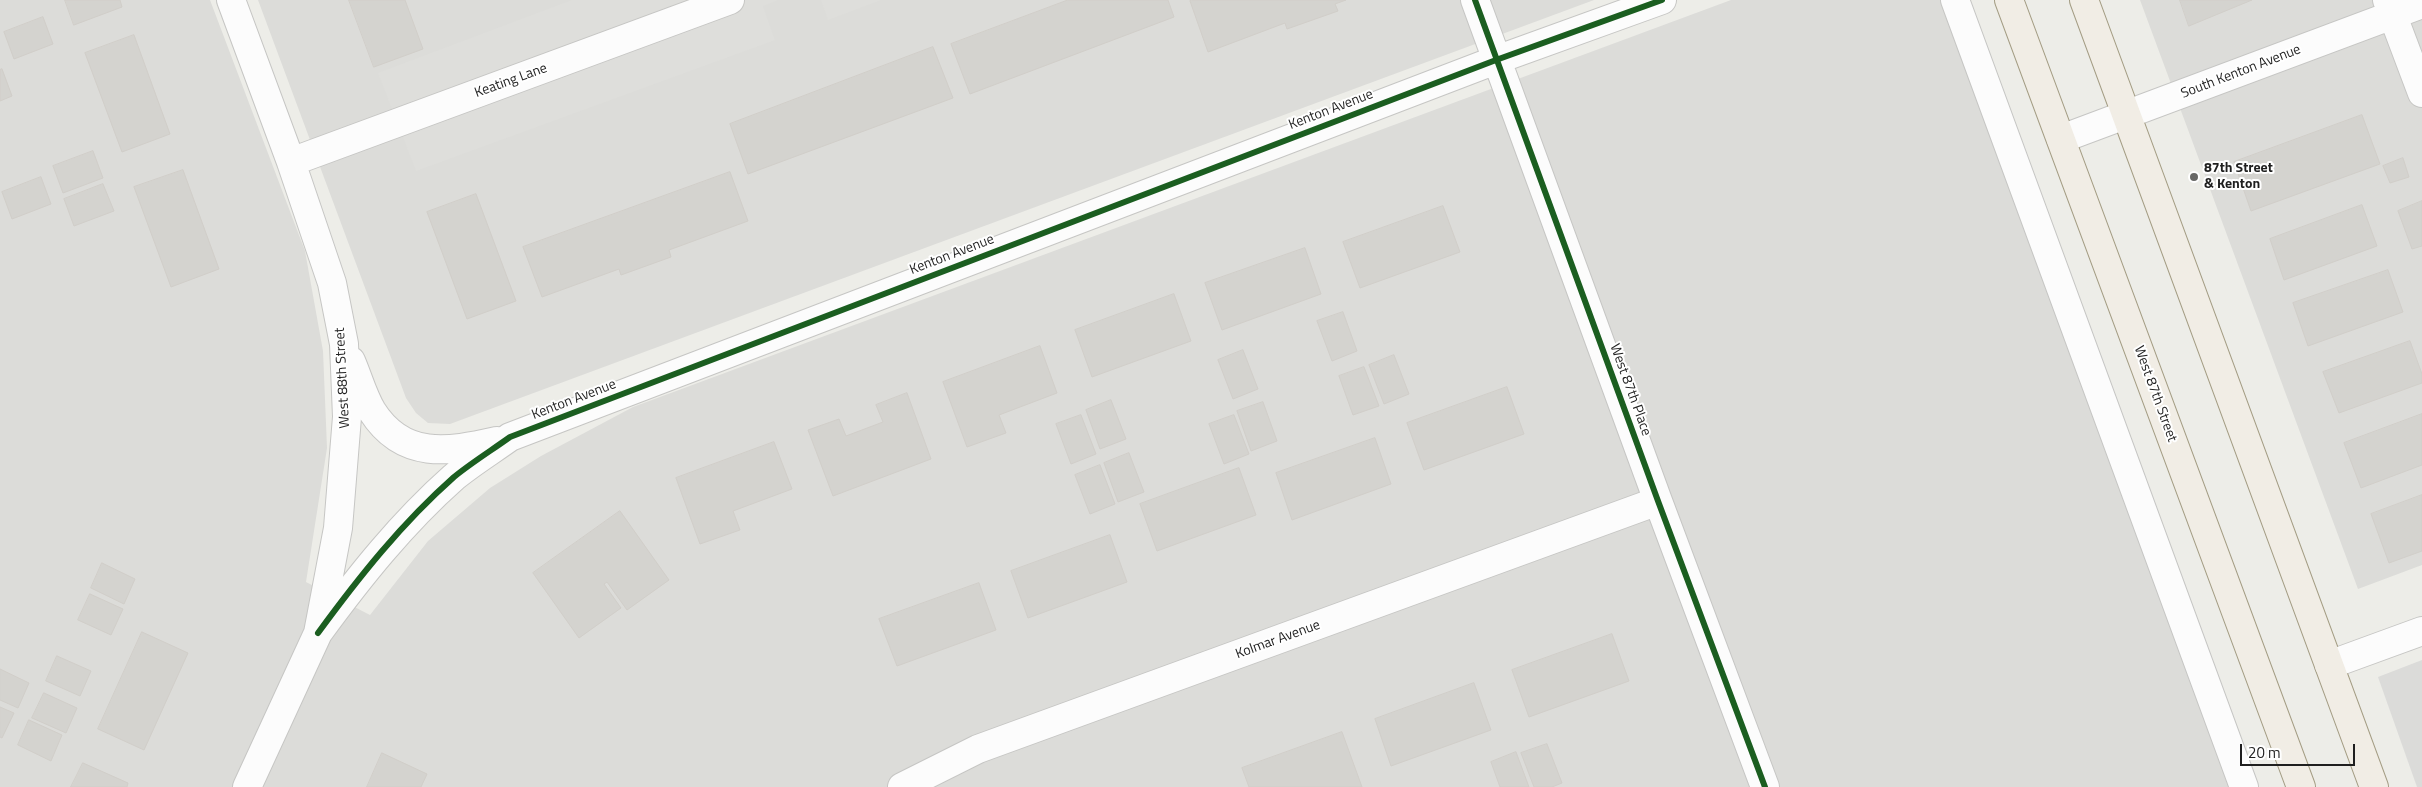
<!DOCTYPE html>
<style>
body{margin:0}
#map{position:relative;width:2422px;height:787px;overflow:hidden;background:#edede8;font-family:"Titillium Web",sans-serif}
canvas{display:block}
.scale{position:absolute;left:2240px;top:744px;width:115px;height:22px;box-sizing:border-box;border:2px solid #1f1f1f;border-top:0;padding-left:6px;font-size:15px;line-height:18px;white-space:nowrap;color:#1f1f1f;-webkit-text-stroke:4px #fff;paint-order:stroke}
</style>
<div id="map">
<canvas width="2422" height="787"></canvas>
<div class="scale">20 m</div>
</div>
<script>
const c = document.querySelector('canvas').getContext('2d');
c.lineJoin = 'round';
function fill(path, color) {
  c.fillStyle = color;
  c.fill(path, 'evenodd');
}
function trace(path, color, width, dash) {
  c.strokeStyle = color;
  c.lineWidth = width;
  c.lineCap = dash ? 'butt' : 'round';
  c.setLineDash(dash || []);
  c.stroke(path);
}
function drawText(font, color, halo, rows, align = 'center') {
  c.font = font + ' "Titillium Web",sans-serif';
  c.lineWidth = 4;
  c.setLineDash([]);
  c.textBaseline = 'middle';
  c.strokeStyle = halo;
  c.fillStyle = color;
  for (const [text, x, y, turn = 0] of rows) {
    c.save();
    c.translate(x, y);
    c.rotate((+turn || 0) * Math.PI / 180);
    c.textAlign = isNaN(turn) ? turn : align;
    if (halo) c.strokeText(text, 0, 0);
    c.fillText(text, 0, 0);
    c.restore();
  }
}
fill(new Path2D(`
 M0 0H210L305 251 323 351 327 448 306 582 370 615 428 541 490 488 541 456 633 407 1731 0H1941L2230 787H0Z
 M258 0H1594L450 424 428 423 416 413 406 398Z
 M2140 0H2422V565L2358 589Z`), '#dcdcd9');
fill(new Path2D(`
 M2422 660V787H2417L2378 677Z`), '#dbdbd9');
fill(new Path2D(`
 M572 0H778L763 6 775 40 416 171 378 73Z
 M821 0H881L828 20Z`), '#dededb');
const building = new Path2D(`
 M65 0H120L122 7 74 25Z
 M349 0H405L423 49 374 67Z
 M1068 0H1168L1174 17 970 94 951 44Z
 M1192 0H1346L1335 4 1338 11 1287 29 1285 23 1208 52 1190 1Z
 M2180 0H2252L2189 26Z
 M43 17 53 44 14 59 4 32Z
 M134 35 170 134 122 152 85 53Z
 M933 47 953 98 748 174 730 124Z
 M2 69 12 96 0 101V70Z
 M2362 115 2380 164 2251 211 2234 162Z
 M93 151 103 178 63 193 53 166Z
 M2403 158 2409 177 2390 183 2383 166Z
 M183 170 219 269 171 287 134 187Z
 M730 172 748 221 669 250 671 257 621 275 619 269 542 297 523 247Z
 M41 177 51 204 12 219 2 192Z
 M103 184 114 211 74 226 64 199Z
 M476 194 516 301 467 319 427 212Z
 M2422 201V246L2412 249 2398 211Z
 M2362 205 2377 246 2284 280 2270 239Z
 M1443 206 1460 252 1360 288 1343 242Z
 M1305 248 1321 294 1222 330 1205 283Z
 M2388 270 2403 312 2308 346 2293 303Z
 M1174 294 1191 341 1092 377 1075 330Z
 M1343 312 1357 351 1332 361 1317 321Z
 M2410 341 2422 374V383L2339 413 2323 372Z
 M1040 346 1057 393 999 415 1006 433 967 447 943 382Z
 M1243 350 1258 389 1233 399 1218 360Z
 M1394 355 1409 394 1384 404 1369 365Z
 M1364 367 1379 406 1353 415 1339 376Z
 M1507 387 1524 434 1424 470 1407 423Z
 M907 393 931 459 833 496 808 430 839 419 846 436 883 422 876 405Z
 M1111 400 1126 439 1100 449 1086 410Z
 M1263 402 1277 441 1251 451 1237 411Z
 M2422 414V465L2361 488 2344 443Z
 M1081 415 1096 454 1071 464 1056 424Z
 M1234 415 1249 454 1224 464 1209 424Z
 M1375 438 1391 484 1292 520 1276 473Z
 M774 442 792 489 733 511 740 530 700 544 676 478Z
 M1129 453 1144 492 1118 502 1104 463Z
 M1100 465 1115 504 1090 514 1075 475Z
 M1239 468 1256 515 1157 551 1140 504Z
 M2422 495V551L2389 563 2371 514Z
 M620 511 669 580 627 610 607 582 604 584 621 608 579 638 533 573Z
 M1110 535 1127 582 1028 618 1011 571Z
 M102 563 135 579 124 604 91 588Z
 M979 583 996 630 897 666 879 619Z
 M90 594 123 609 111 635 78 620Z
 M142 632 188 653 144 750 98 729Z
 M1612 634 1629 681 1529 717 1512 670Z
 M57 656 91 671 80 696 46 681Z
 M0 669 29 683 18 708 0 700Z
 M1474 683 1491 730 1391 766 1375 719Z
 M44 693 77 708 66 733 32 718Z
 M0 707 14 713 2 738 0 737Z
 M29 720 62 735 51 761 18 745Z
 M1342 732 1362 787H1249L1242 768Z
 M1547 744 1562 783 1552 787H1534L1521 753Z
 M1516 752 1529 787H1500L1491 762Z
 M382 753 427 774 421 787H367Z
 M83 763 128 783 127 787H71Z`);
fill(building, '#d4d3cf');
trace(building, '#d1cec9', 1);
const minor = new Path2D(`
 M231 0 291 162 332 283 344 344 347 417 338 528 318 633 247 787
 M1475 0 1658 501 1765 787
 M1955 0 2244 787
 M2387 0 2422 93
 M2061 139 2422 4
 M291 162 730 0
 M351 361C358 377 363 396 372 411 403 460 448 452 497 441
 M318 633C359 577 402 523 454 477 471 463 492 450 510 437L1496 60 1662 0
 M2329 665 2422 631
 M902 787 978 749 1658 501`);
const major = new Path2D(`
 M2009 0 2301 787
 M2084 0 2374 787`);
trace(minor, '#c6c6c4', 30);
trace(major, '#a49d84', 30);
trace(minor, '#fcfcfc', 28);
trace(major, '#f1ede5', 28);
trace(new Path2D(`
 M1475 0 1658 501 1765 787
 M318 633C359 577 402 523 454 477 471 463 492 450 510 437L1496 60 1662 0`), '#1b5e20', 6);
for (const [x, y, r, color] of [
 [2194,177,5,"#676765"]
]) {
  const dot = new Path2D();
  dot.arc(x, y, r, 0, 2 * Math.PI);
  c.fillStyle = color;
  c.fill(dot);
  trace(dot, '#fff', 2);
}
drawText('14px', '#1f1f1f', '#fff', [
 ["South Kenton Avenue",2241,72,-21],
 ["Keating Lane",511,81,-20],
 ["Kenton Avenue",1331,110,-21],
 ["Kenton Avenue",952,255,-21],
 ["West 88th Street",343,378,-93],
 ["West 87th Place",1630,390,70],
 ["West 87th Street",2155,394,70],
 ["Kenton Avenue",574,400,-21],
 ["Kolmar Avenue",1278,640,-20]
]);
drawText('bold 14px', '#1f1f1f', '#fff', [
 ["87th Street",2204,169],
 ["& Kenton",2204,185]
], 'left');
</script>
